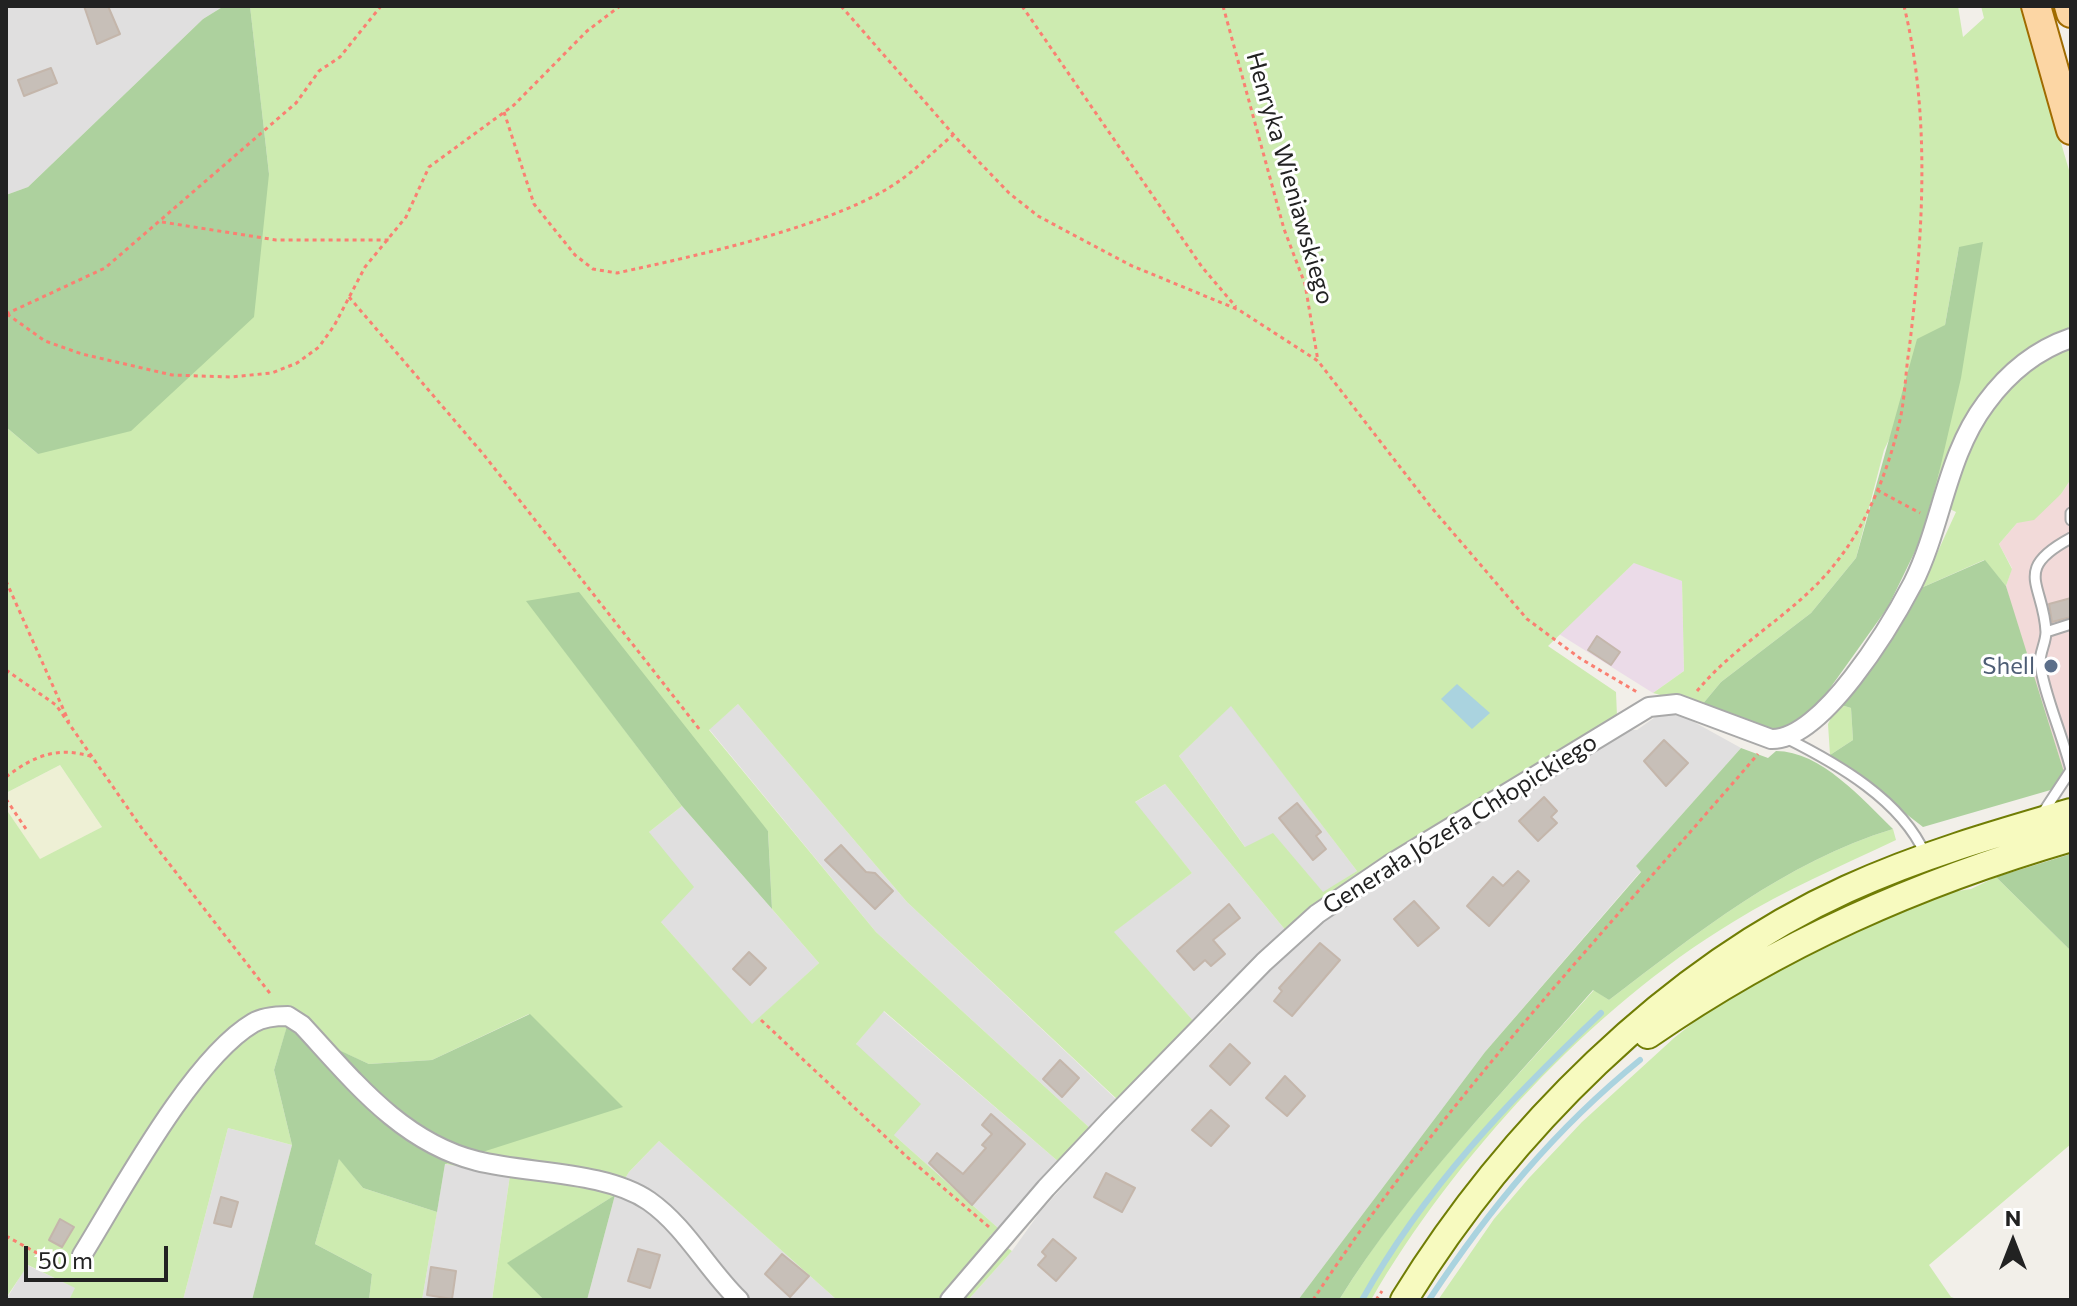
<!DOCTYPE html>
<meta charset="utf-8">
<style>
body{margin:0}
#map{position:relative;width:2077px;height:1306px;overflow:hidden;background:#f2efe9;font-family:Commissioner,sans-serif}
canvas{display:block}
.frame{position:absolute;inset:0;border:8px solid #222;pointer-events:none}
.north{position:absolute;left:1973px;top:1202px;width:80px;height:80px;-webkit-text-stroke:6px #fff;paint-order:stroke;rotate:0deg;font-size:22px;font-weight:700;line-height:32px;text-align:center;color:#222}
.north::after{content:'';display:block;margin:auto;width:28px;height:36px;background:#222;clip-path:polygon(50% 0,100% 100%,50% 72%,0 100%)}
.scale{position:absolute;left:24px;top:1246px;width:144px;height:36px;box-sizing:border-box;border:4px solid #222;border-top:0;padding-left:10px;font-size:24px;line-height:28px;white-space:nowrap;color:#222;-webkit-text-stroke:6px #fff;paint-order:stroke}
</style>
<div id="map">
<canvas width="2077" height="1306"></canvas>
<div class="frame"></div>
<div class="north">N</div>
<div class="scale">50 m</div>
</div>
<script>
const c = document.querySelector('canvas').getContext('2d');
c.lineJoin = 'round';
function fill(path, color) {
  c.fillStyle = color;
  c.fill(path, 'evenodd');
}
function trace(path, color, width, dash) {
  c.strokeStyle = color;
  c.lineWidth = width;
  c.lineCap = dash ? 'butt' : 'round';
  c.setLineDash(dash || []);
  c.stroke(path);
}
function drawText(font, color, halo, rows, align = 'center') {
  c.font = font + ' Commissioner,sans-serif';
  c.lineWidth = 6;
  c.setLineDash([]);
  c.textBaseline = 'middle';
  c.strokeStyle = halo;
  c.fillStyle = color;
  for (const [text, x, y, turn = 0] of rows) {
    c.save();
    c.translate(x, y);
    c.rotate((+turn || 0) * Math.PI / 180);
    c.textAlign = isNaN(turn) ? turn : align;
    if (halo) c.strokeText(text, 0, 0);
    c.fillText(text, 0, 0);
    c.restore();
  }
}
fill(new Path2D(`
 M6 6H224L203 19 28 187 6 195Z
 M738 704 907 902 1119 1102 1092 1130 876 932 709 729Z
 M1231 705 1357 871 1323 893 1273 834 1246 848 1179 756Z
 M1668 713 1685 717 1741 748 1636 866 1641 871 1485 1052 1298 1300H968L1012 1251 1040 1212 1123 1120 1226 1018 1273 964 1326 917 1394 871 1627 730H1637L1658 715Z
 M1165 784 1287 932 1197 1025 1113 932 1192 873 1134 803Z
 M682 806 819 963 752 1025 661 922 649 832Z
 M883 1011 1060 1163 998 1228 894 1135 856 1044Z
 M228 1128 292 1145 252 1300H183Z
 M659 1141 837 1300H587L615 1195 629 1172Z
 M445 1164 510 1175 492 1300H422Z
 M27 1265 76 1288 69 1300H6Z`), '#e0dfdf');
fill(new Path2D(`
 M2071 479V779H2066L2010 601 2006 586 2012 568 1999 544 2017 523 2061 494Z`), '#f2dad9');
fill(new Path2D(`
 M1635 562 1682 581 1684 671 1653 693 1559 634Z`), '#ebdbe8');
fill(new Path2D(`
 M60 765 102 827 40 860 6 809V793Z`), '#eef0d5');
fill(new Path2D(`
 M250 6H1958L1963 37 1984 18 1981 6H2021L2071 177V328L2047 340 2071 347V479L2061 494 2034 520 2017 523 1999 544 2012 569 2006 586 1984 560 1921 588 1956 512 1930 499 1939 473 1959 247 1945 325 1884 450 1856 558 1811 613 1721 682 1701 706 1653 693 1684 671 1682 581 1634 563 1548 646 1616 692 1617 716 1510 780 1313 908 1287 932 1165 784 1135 802 1192 873 1114 932 1197 1025 1120 1102 907 902 738 704 709 730 876 932 1092 1130 1060 1163 884 1011 856 1044 921 1104 894 1135 998 1228 990 1236 1012 1251 968 1300H837L659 1141 629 1172 615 1195 508 1263 544 1300H492L510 1175 445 1164 529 1014 432 1060 369 1064 287 1027 274 1070 292 1145 228 1128 183 1300H69L75 1288 28 1265 6 1298V809L40 859 102 827 60 765 6 793V427L38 454 269 174ZM527 601 768 831 772 909 819 963 752 1024 661 922 694 887 649 832 682 806ZM1231 706 1357 871 1323 892 1273 833 1245 847 1179 756Z
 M1838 704 1851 708 1853 740 1830 755 1828 724Z
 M1893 829 1896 840C1841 866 1785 890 1733 922 1592 1007 1453 1158 1371 1300H1339C1410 1185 1505 1091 1594 990L1609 1000C1697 933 1785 862 1893 829Z
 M1996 877 2071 951V1144L1929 1265 1951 1297 1960 1300H1438L1494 1219 1529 1178 1582 1122 1674 1038 1737 988 1938 894 1971 889Z
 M339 1158 363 1188 437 1212 422 1300H369L372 1274 315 1244Z`), '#cdebb0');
fill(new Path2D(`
 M224 6H250L269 174 254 317 131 431 38 454 6 427V195L28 187 203 19Z
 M1983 242 1961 378 1939 473 1921 539 1888 607 1823 698 1790 728 1770 732 1701 706 1721 682 1811 613 1856 558 1917 339 1945 325 1959 247Z
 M1985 560 2006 586 2064 772 2054 789 1923 827 1830 755 1853 740 1851 708 1838 704 1889 638 1921 588Z
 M579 592 768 831 772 909 682 806 526 601Z
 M1741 748 1768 758 1776 751C1821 751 1863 800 1893 829 1785 862 1697 933 1609 1000L1593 990C1505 1091 1410 1186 1339 1300H1298L1485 1052 1641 872 1636 866Z
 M2071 854V951L1996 877Z
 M530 1014 623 1107 445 1164 437 1212 363 1188 339 1159 315 1244 372 1274 369 1300H252L292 1145 274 1070 287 1026 369 1064 432 1060Z
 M615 1195 587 1300H544L507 1263Z`), '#add19e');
fill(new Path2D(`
 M1457 684 1490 713 1472 729 1441 699Z`), '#aad3df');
trace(new Path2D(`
 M1362 1300C1424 1189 1509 1100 1601 1013
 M1429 1300C1489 1209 1555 1129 1640 1060`), '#aad3df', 6);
const building = new Path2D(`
 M84 6H108L120 34 97 44Z
 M51 68 57 83 24 96 18 80Z
 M2071 598V617L2052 622 2049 604Z
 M1597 636 1620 652 1611 665 1588 650Z
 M1664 740 1688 763 1666 786 1644 761Z
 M1544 797 1557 811 1551 817 1557 823 1538 841 1519 821Z
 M1297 803 1321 832 1316 836 1326 849 1313 860 1279 818Z
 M841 845 866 872 875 873 893 891 875 909 825 860Z
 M1518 871 1529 881 1489 926 1467 906 1493 877 1503 886Z
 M1414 901 1439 928 1418 946 1394 919Z
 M1229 904 1240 918 1213 940 1225 954 1211 966 1205 960 1194 970 1177 951Z
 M1320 943 1340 960 1292 1016 1274 1001 1282 991 1279 988Z
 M749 952 766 968 750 985 733 969Z
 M1230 1044 1250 1063 1230 1085 1210 1066Z
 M1060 1060 1079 1078 1062 1097 1043 1079Z
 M1285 1076 1305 1096 1287 1116 1266 1098Z
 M1211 1110 1229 1126 1211 1146 1192 1130Z
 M991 1114 1025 1144 972 1205 929 1163 937 1153 963 1174 986 1148 982 1145 992 1134 982 1125Z
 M1106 1173 1135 1188 1122 1212 1094 1197Z
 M221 1197 238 1202 231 1227 214 1223Z
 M60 1219 74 1227 62 1247 49 1240Z
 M1053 1239 1076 1258 1056 1281 1038 1265 1046 1256 1042 1252Z
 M638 1249 660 1255 650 1288 628 1281Z
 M782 1254 809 1276 790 1297 765 1274Z
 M431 1267 456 1271 452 1299 427 1295Z`);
fill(building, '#c7bfb8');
trace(building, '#c4b6ab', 2);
const lane = new Path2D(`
 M2071 513V520
 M2071 538C2011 570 2044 584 2046 632 2046 642 2040 652 2040 662 2042 689 2064 739 2071 770
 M2046 632 2071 624
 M1786 738C1838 764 1901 800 1925 854
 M2042 814 2071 770`);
const street = new Path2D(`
 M82 1255C121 1192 192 1059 253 1023 263 1017 276 1016 288 1016L302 1025C353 1080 401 1142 477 1161 529 1174 605 1171 649 1201 686 1227 707 1269 739 1300
 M950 1300 1046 1188 1111 1119 1264 962 1317 914 1389 865 1649 707 1677 704 1771 739C1822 741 1891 625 1913 583 1942 525 1946 456 1986 403 2008 373 2036 350 2071 338`);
const secondary = new Path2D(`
 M1648 1035C1781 943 1917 883 2071 838
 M1404 1300C1507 1133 1667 971 1847 889 1919 856 1995 834 2071 812`);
const primary = new Path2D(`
 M2036 6 2071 130
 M2069 6 2071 13`);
trace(lane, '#a9a9a9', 13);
trace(street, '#a9a9a9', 22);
trace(secondary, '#707d05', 30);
trace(primary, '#a06b00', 32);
trace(new Path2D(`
 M841 6 960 142 1009 193 1038 216 1130 265 1239 310 1318 361 1431 507 1527 619 1581 659 1637 692
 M1022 6 1202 267 1236 307
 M1223 6 1284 229 1305 284 1318 361
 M504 112 534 204 575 255 593 269 617 273C695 256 840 225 902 179 920 166 936 149 953 135
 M162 222 276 240H389
 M349 297 484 455 700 730
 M6 314 105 268 296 103 319 71 340 57 381 6
 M7 314 45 341 82 354 172 375 230 377 272 373 297 363 319 347 334 326 365 267 406 217 429 167 514 105 587 31 620 6
 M1877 490 1920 513
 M6 581 69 722
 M6 670 56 705 143 830 272 996
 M1697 691C1738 641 1799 612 1838 560 1867 523 1887 473 1898 428 1905 403 1905 375 1909 350 1923 238 1931 116 1904 6
 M6 777C35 755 58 746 93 757
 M6 799 28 832
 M761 1020 906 1156 989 1227
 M6 1236 57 1264 66 1261
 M1313 1300C1442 1103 1605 932 1758 754
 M1376 1300 1382 1291`), '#fa8072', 3, [4, 4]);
trace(lane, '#fff', 9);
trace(street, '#fff', 18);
trace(secondary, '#f7fabf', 26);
trace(primary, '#fcd6a4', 28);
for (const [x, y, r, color] of [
 [2051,666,8,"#5c6f8a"]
]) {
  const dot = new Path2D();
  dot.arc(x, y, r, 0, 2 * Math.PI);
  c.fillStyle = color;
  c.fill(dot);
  trace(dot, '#fff', 3);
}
drawText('24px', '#222', '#fff', [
 ["Henryka Wieniawskiego",1290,178,74],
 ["Generała Józefa Chłopickiego",1460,824,-32]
]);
drawText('24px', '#4e5e75', '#fff', [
 ["Shell",2035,666]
], 'right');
</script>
